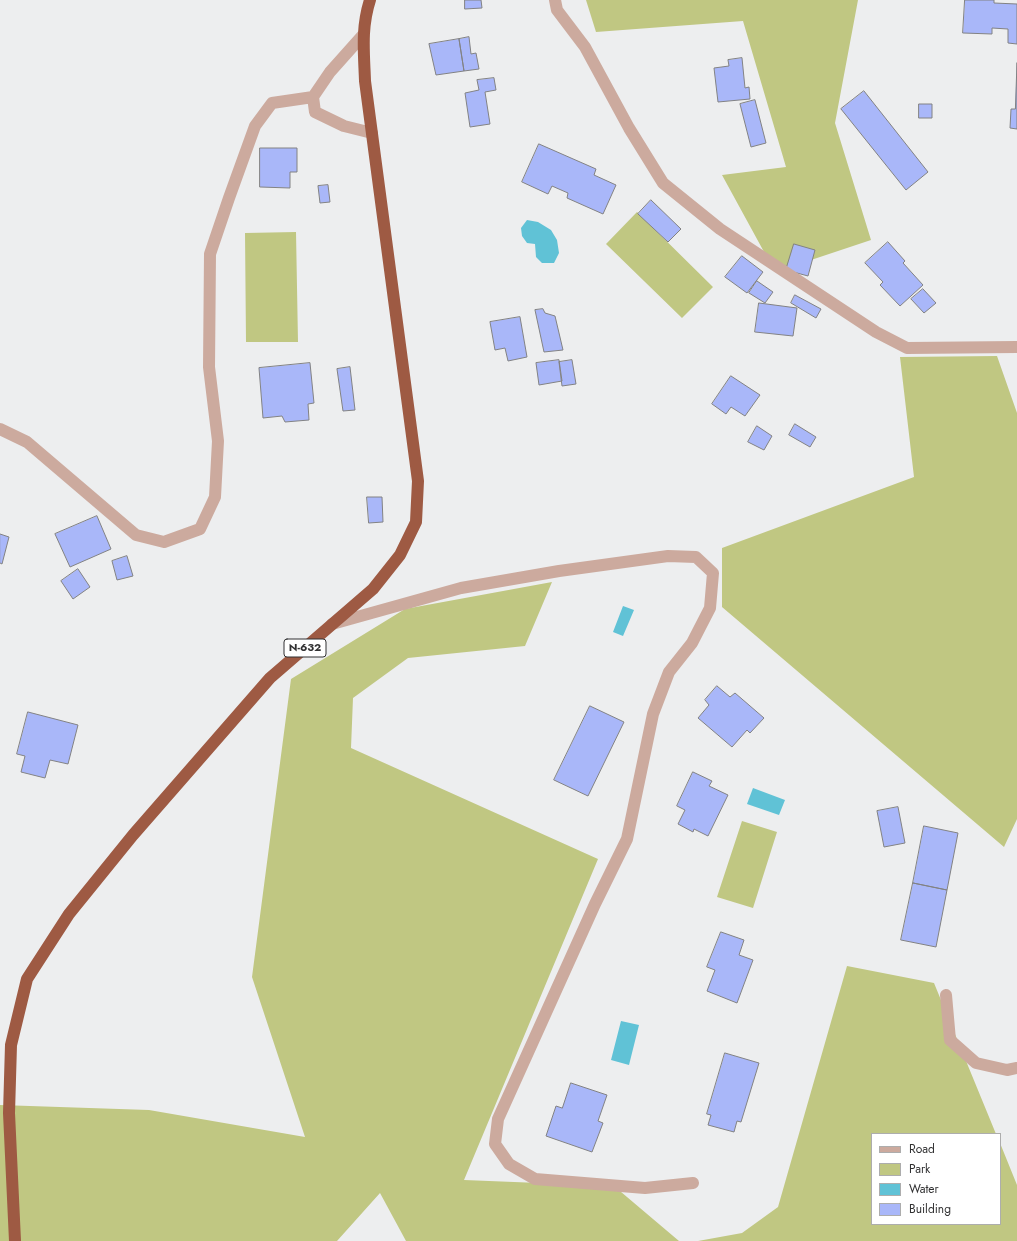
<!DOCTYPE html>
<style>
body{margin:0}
#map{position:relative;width:1017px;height:1241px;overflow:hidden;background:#edeeef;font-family:Jost,sans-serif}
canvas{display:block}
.legend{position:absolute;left:871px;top:1133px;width:130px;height:92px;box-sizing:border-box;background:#fff;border:1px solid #adadad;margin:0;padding:5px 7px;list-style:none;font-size:12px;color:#313132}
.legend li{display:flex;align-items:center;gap:8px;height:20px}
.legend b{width:20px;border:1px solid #adadad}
</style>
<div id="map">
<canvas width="1017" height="1241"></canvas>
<ul class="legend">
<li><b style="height:5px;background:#ccaa9e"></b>Road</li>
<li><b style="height:11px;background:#c0c782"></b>Park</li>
<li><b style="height:11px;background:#60c2d6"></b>Water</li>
<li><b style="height:11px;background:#a9b7f9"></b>Building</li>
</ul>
</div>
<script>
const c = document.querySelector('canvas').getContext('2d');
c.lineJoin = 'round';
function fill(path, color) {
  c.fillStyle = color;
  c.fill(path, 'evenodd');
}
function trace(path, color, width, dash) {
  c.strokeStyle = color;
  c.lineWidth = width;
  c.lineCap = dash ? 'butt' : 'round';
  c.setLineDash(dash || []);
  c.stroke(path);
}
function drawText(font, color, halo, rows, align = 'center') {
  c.font = font + ' Jost,sans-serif';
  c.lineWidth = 3;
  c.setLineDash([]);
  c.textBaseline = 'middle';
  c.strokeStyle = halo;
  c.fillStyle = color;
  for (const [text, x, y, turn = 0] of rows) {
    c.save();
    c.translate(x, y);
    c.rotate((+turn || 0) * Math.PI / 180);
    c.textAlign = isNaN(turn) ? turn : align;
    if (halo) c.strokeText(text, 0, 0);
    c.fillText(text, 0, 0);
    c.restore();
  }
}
fill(new Path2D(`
 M586 0H858L835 123 871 240 775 272 722 175 786 167 743 21 596 32Z
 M637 212 713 287 682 318 606 244Z
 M296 232 298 342H246L245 233Z
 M997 356 1017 413V819L1004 847 722 607V548L914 477 900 357Z
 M552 582 525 646 408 658 353 698 351 748 598 859 464 1180 614 1186 679 1241H406L380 1193 337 1241H0V1105L149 1110 305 1137 252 977 291 679 405 609Z
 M742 821 777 832 753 908 717 897Z
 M847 966 934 983 996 1134H872V1224H1000V1143L1017 1185V1241H698L742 1233 778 1207Z`), '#c0c782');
fill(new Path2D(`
 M527 220 538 222 551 230 557 240 559 253 554 263H542L536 257 535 244 527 243 522 236 521 228Z
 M623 606 634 610 623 636 613 632Z
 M753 788 785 800 779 815 747 804Z
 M621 1021 639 1025 629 1065 611 1060Z`), '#60c2d6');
const building = new Path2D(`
 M465 0H481L482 8 465 9Z
 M965 0H994V3L1017 4V44L1008 43V29L992 28V34L963 33Z
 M469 37 471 54 476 53 479 69 464 71 459 39Z
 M459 39 464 71 436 75 429 44Z
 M742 58 745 88 749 87 750 99 718 102 714 68 729 66 728 60Z
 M1017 63V129L1010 128 1011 109H1015Z
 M494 78 496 90 485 92 490 124 470 127 465 93 479 90 477 80Z
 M864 91 928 172 906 190 841 109Z
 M755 100 766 143 751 147 740 104Z
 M919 104H932V118H919Z
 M539 144 596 169 594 175 616 185 603 214 567 198 568 193 552 186 548 194 522 182Z
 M260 148H297V172H290V188L260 187Z
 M328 185 330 202 320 203 318 186Z
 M651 200 681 229 668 242 638 214Z
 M888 242 905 261 903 263 923 285 900 306 880 285 883 282 865 263Z
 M794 244 815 250 808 276 786 270Z
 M742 256 763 272 747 293 725 277Z
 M757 281 773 292 765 303 749 293Z
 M923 289 936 303 924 313 911 299Z
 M795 295 821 309 816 318 791 303Z
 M759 303 797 308 793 336 755 332Z
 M543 309 545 313 555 316 563 350 544 352 535 310Z
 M520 317 527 357 508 361 505 348 495 350 490 322Z
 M559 360 562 381 539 385 536 363Z
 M572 360 576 384 562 386 559 362Z
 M310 363 314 403 308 404 309 420 285 422 282 416 263 418 259 368Z
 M350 367 355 410 343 411 337 369Z
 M731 376 760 395 745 416 731 407 726 414 712 404Z
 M795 424 816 437 810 447 789 435Z
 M757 426 772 436 764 450 748 442Z
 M367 497H382L383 522 369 523Z
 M97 516 111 549 70 567 55 534Z
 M0 534 9 537 2 564 0 563Z
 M127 556 133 576 117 580 112 561Z
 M78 569 90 587 73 599 61 581Z
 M717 686 730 697 735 693 764 718 750 733 747 730 732 747 698 718 709 705 705 700Z
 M590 706 624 722 588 796 554 780Z
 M28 712 78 725 68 764 50 760 45 778 21 772 25 756 17 754Z
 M693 772 712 781 709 786 728 795 708 836 694 829 693 832 678 824 685 810 677 806Z
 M898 807 905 843 884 847 877 811Z
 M924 826 958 833 947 890 913 883Z
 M913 883 947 890 936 947 901 940Z
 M721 932 744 940 739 955 753 960 737 1003 707 991 715 970 707 967Z
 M725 1053 759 1063 741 1122 737 1121 734 1132 708 1125 711 1115 707 1114Z
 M571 1083 607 1095 598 1121 603 1123 592 1152 546 1136 556 1106 562 1108Z`);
fill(building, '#a9b7f9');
trace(building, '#828283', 1);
trace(new Path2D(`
 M555 0 557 10 585 47 629 128 663 183 720 229 876 332 907 348 1017 347
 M363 35 330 72 313 97 315 112 344 126 372 133
 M0 429 27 442 136 535 164 542 200 529 215 497 218 441 209 367 210 254 229 198 255 126 272 103 313 97
 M332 624 461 588 559 571 668 556 696 557 713 573 710 608 692 643 669 672 653 714 627 839 595 904 498 1119 495 1144 509 1164 535 1179 645 1188 693 1183
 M946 995 950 1040 976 1063 1007 1070 1017 1068`), '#ccaa9e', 12);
trace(new Path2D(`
 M15 1241 9 1113 11 1045 27 979 69 914 133 835 270 678 373 589 400 555 416 522 418 481 365 81C364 52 361 28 370 0`), '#9e5a43', 12);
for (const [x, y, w] of [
 [305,648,42]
]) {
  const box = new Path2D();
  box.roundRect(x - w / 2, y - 9, w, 18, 3);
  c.fillStyle = '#fff';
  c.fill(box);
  trace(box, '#313132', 1);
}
drawText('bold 11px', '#313132', null, [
 ["N-632",305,648]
]);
</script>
